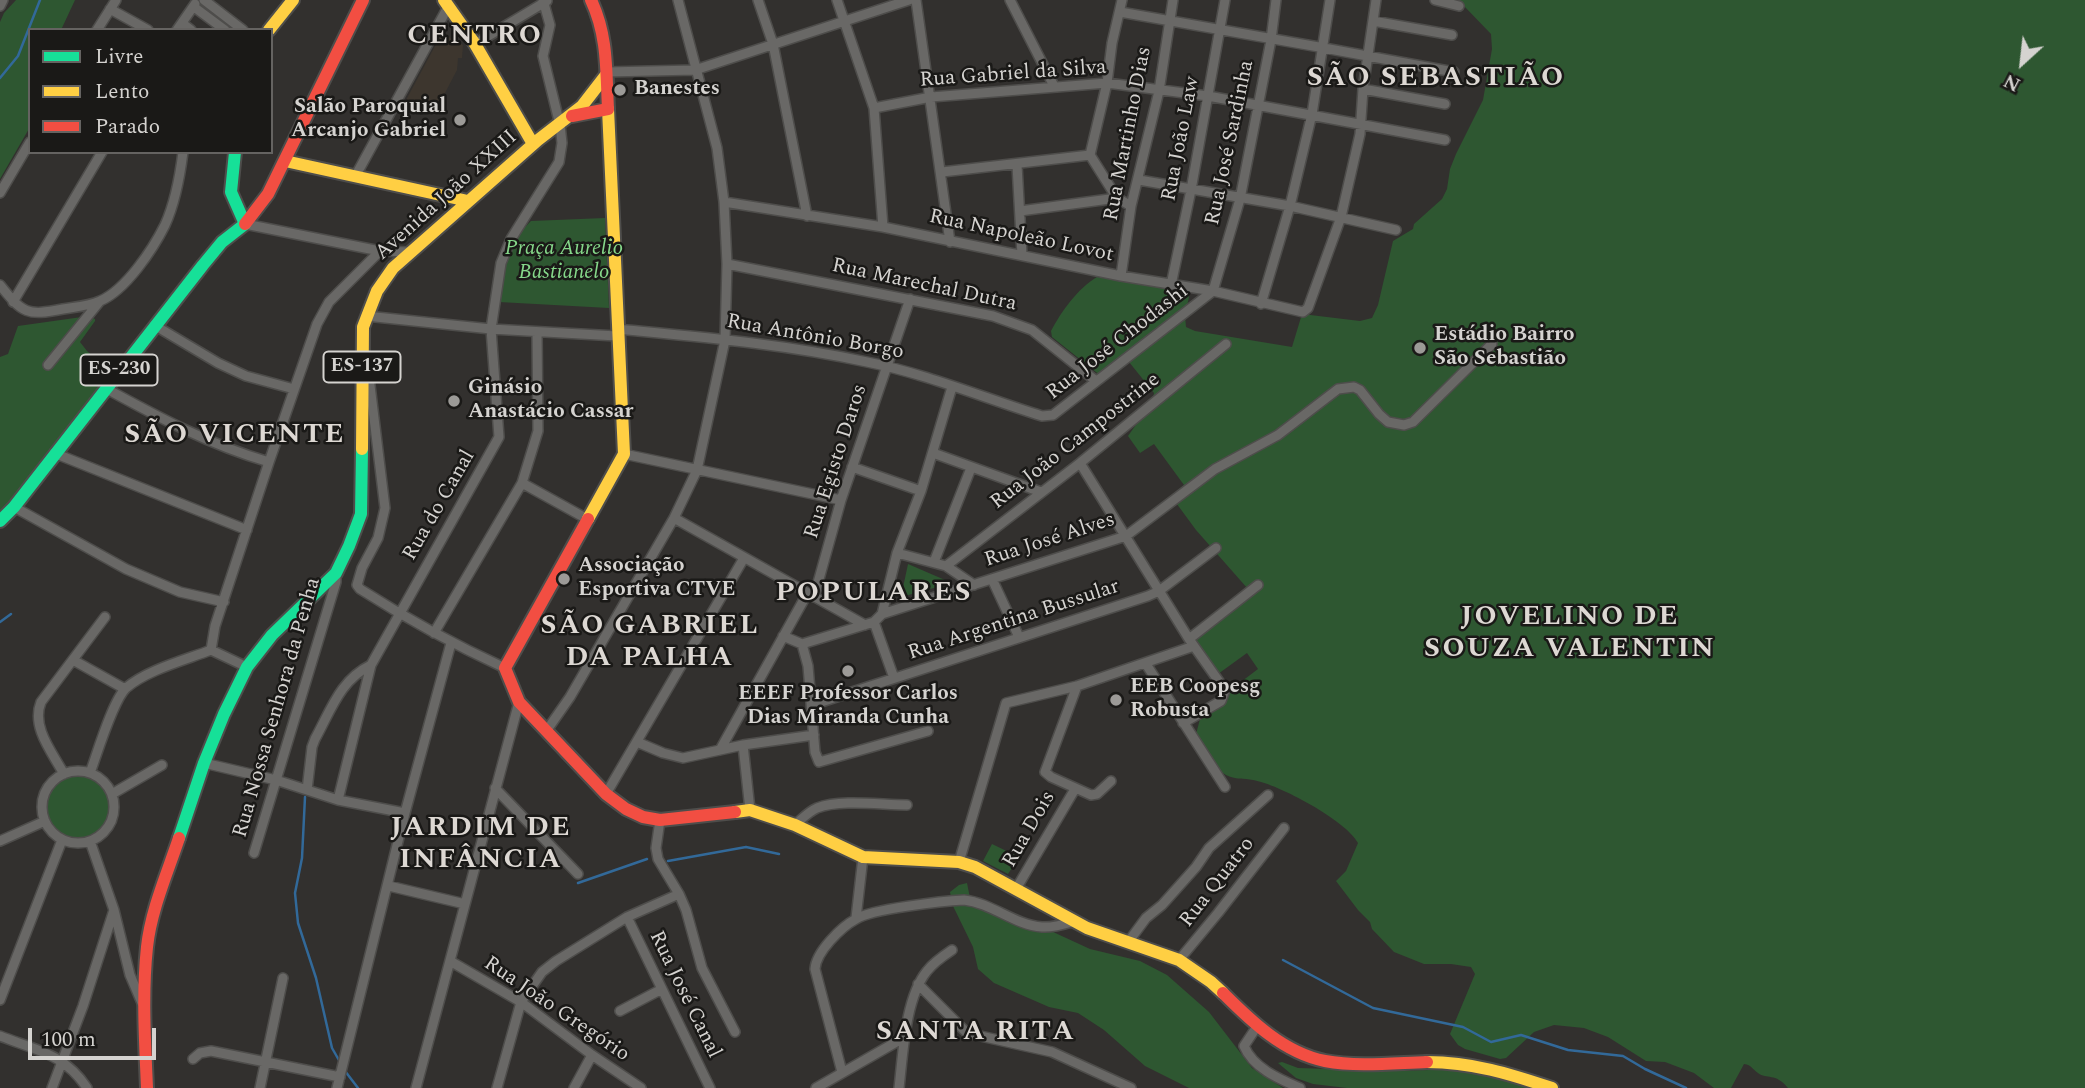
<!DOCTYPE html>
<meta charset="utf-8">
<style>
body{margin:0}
#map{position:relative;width:2085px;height:1088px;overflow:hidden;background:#32302e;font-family:Spectral,serif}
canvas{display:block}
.legend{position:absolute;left:28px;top:28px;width:245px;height:126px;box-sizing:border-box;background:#1a1917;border:2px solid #656361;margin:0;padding:9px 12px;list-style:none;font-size:21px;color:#d5d3d0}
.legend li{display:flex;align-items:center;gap:14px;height:35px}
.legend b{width:35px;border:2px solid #656361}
.north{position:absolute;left:1987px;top:28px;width:70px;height:70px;-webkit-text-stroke:5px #1a1917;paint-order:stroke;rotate:207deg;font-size:19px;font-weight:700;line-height:28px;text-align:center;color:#d5d3d0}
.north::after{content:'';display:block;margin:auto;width:24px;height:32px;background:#d5d3d0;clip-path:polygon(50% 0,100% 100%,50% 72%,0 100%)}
.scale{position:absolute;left:28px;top:1028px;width:128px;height:32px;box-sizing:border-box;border:4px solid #d5d3d0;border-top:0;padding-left:9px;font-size:21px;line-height:24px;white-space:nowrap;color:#d5d3d0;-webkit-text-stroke:5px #1a1917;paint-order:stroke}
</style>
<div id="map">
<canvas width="2085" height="1088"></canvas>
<ul class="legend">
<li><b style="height:9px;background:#16e098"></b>Livre</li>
<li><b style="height:9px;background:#ffcf43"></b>Lento</li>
<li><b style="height:9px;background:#f24e42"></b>Parado</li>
</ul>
<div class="north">N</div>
<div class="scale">100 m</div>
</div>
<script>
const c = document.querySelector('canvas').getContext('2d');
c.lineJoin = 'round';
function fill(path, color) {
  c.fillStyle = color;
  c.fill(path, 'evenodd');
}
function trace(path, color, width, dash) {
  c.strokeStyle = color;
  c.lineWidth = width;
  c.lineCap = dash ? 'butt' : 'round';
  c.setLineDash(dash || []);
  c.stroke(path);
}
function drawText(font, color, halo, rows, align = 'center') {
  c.font = font + ' Spectral,serif';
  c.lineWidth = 5;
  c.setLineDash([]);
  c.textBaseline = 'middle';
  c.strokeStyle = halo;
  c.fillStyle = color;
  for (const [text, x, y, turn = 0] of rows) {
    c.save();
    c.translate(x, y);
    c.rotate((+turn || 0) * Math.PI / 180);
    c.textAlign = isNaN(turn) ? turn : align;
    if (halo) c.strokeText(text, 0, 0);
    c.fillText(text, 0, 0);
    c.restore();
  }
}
fill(new Path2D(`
 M442 33 463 45 462 58H458L457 70 434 114 406 100Z`), '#3d362e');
fill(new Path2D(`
 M16 0H75L61 30H30V127L0 179V22L4 13Z
 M1453 0H2085V1088H1788C1775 1072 1767 1080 1758 1073 1752 1069 1752 1065 1744 1064L1731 1088H1714L1694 1073 1665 1062 1646 1061 1608 1037 1584 1028 1554 1025 1534 1032 1506 1058 1500 1059 1465 1049 1458 1045 1450 1034 1475 974 1471 967 1451 964H1424L1394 952 1372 929 1370 922 1358 910 1336 881 1346 871 1358 843C1347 821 1278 784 1253 780 1244 778 1235 780 1226 775 1213 768 1204 750 1195 738L1200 719 1227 700 1229 691 1258 669 1247 653 1218 674 1190 636 1192 631 1248 589 1196 530 1171 496 1184 485 1154 444 1140 453 1128 436 1152 402 1154 393 1129 362 1101 376 1052 337 1051 331C1061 312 1078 288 1097 277L1190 292 1185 316 1186 327 1195 331 1292 347 1302 314 1360 321 1372 318 1378 305 1393 241 1413 229 1414 224 1442 199 1447 189 1450 169 1456 154 1483 100 1492 49 1491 34 1464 6Z
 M605 218 609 308 499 302C503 265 503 249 531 221Z
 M89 316 95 319V321L80 342 87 351 113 373 0 513V357L8 354 18 326Z
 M908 564 952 583 901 597Z
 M46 808a32 32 0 1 1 64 0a32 32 0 1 1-64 0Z
 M992 844 1019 857 1008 874 983 861Z
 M967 883 970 898 988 902 1090 949 1140 961 1167 975 1209 1012 1252 1068 1283 1088H1189L1145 1066 1104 1030 1078 1013 1049 1007 994 983 978 969 973 947 953 906 950 892 959 885Z
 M1282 1062 1298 1068 1395 1071 1462 1069 1502 1076 1533 1088H1347L1313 1084 1296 1078 1278 1063Z`), '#2e5731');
trace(new Path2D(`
 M0 78 18 56 40 0
 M0 622 11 614
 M305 797 302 858 295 893 298 923 316 978 332 1048 340 1062
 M668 861 746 847 779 854
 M578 883 647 859
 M1283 960 1373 1008 1463 1027 1491 1042 1521 1035 1568 1050 1623 1056 1645 1069 1686 1088
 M345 1071 358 1088`), '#326999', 2.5);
const street = new Path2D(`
 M204 0 243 30
 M758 0 773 44 807 216
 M837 0 874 108 883 227
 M916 0 950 242
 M1010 0 1054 86
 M1122 0 1112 43 1107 83 1090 155 1117 198 1131 206
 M1435 0 1459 6
 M0 6 3 0
 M194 7 225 30
 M110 9 148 30
 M1120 12C1231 31 1343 51 1454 72
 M1373 21 1452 35
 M182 23 191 30
 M97 30 116 0
 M177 30 195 4
 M475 44 547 1
 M606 72 695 70 909 0
 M1363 89 1445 104
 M874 108 931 97 1107 83 1208 96 1445 140
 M1017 165 1022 255
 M942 172 1090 155
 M356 175 448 7
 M1139 180 1290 206 1396 230
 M0 193 30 142
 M724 202 883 227 1121 276 1213 291 1303 312 1308 308 1341 217 1360 134 1363 89 1376 0
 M1020 211 1117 198
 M245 224 380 251 409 252
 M727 264 993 316 1032 330 1096 381
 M1121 276 1131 206 1159 91 1173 0
 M0 285C23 314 27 316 63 309 75 307 89 306 100 301 126 290 153 249 165 225 175 203 180 176 183 152
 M1171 285 1191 190 1225 0
 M13 302 102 152
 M1261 304 1290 206 1312 114 1330 0
 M366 316 491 329 617 336
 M154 325 218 363 246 376 294 389
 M617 329C700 337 785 344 867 362 927 374 984 398 1042 416L1053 415 1213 291 1240 199 1271 40 1276 0
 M48 365 100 301
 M368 369 385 508 378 538 362 568 357 585 360 589C407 619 455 645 505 668
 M105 388C158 417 210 445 269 462
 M54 453 247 530
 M933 453 1041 492
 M624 454 841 500
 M1080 463 1189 639 1225 690 1221 701 1183 723
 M852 467 921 491
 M522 483 589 520
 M14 507 126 569 180 592 224 602
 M674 518 865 625
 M897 553 946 566 974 585
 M934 562 971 468
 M946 566 1080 463 1226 344
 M992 579 1019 637
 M814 597 841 500 910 299
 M882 614 897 553 921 491 952 387
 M874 622 894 678
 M434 633 522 483 538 431 537 332
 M783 636 802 644 808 666 815 752 819 762 928 731
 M1189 639 1258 585
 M802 644 874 622 882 614 1126 536 1215 469 1278 435 1338 389 1354 387 1360 390 1379 414 1388 422 1404 425 1413 422 1492 344
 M211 650 215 626 269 462 317 324 329 302 380 251
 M73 660 125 689
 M1146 664 1225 787
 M1077 686 1045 772 1051 777 1091 795 1097 794 1111 781
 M812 705 1148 596 1159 591 1216 548
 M547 730 570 697 674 518 697 470 725 340 727 264 724 202 717 148 678 0
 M637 742 663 753 683 758 743 745 814 735
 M743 745 750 810
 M720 750 807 594
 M204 763 276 780 338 800 405 813
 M42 807a36 36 0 1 1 72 0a36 36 0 1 1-72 0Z
 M90 773C97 754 113 700 126 688 147 670 185 660 211 650L247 667
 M64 774C52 752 31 727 41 702L105 617
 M495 788 578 874
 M307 790 312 747 315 739C331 710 340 680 371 665
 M112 794 162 765
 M606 794 744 558
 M338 800 371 665 499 437 491 329 501 263 511 239 559 162 562 143 560 125 543 56 550 25 543 0
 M660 820 656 848 658 859 679 894 686 910 702 968 735 1032
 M795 825C802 819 808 812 817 808 841 799 881 805 907 805
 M0 841 45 821
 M90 841 114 910 130 975 142 1003
 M254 853 336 582V573
 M959 862 1006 703 1077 686 1194 646
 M389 886 465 904
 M1016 889 1075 789
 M627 917 710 1088
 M856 918 863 857
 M1129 941 1146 918 1162 905 1196 867 1209 848 1268 795
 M1179 960 1218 913 1284 828
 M450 961 521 1002 592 1055 641 1088
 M918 984 967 1033 1052 1052 1131 1088
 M0 1000 62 840
 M620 1011 662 989
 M1258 1025 1244 1046C1253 1068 1279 1079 1300 1088
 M0 1036C36 1050 65 1054 87 1088
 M193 1059 200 1053 211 1051 340 1077
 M842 1072 815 969C816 952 841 927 856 919 871 909 944 901 964 900 992 903 1014 925 1042 927 1053 928 1065 924 1075 921
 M52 1088 83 1006 114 910
 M260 1088 283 978
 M337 1088 405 813 451 643
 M416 1088 519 702
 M497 1088 521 1002 542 972 556 961 627 917 679 894
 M574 1088 592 1055
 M816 1088 905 1037
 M899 1088C903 1054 905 998 927 971 933 963 943 956 952 950`);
const fast = new Path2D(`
 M0 521 14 507 203 265 222 242 245 224 231 192 235 152
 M179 838 204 763 224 714 247 667 272 635 336 573 349 546 361 514 362 449`);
const slow = new Path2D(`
 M444 0 475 44 533 144
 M269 30 293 0
 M285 161 468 201
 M362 449 363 327 377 291 393 268 538 140 582 106 606 75
 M588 519 624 454 608 109
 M735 812 750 810 795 825 863 857 959 862 975 867 1087 928 1179 960 1211 982 1223 993
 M1427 1062C1472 1062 1510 1074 1552 1088`);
const jam = new Path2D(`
 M572 116 608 109C606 71 608 36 591 0
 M245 224 268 194 363 0
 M588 519 505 668 519 702 606 794 626 809 643 817 660 820 735 812
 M1223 993C1251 1021 1284 1053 1325 1061 1357 1067 1394 1063 1427 1062
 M147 1088C145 1041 142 994 147 947 151 910 167 874 179 838`);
trace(street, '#4e4d4b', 12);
trace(fast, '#4e4d4b', 16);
trace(slow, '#4e4d4b', 16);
trace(jam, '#4e4d4b', 16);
trace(street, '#696866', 9);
trace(fast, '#16e098', 12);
trace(slow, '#ffcf43', 12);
trace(jam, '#f24e42', 12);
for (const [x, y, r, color] of [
 [620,90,7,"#9c9a97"],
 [460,120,7,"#9c9a97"],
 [1420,348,7,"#9c9a97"],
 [454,401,7,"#9c9a97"],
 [564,579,7,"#9c9a97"],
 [848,671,7,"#9c9a97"],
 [1116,700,7,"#9c9a97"]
]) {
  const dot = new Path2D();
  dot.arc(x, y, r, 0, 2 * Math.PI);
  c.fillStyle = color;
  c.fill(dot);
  trace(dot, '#1a1917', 2.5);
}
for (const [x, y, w] of [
 [362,367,77],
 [119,370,77]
]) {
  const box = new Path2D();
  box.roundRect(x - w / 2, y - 15.5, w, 31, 5);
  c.fillStyle = '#1a1917';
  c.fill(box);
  trace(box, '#d5d3d0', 2);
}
drawText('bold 19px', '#d5d3d0', null, [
 ["ES-137",362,367],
 ["ES-230",119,370]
]);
drawText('21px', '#d5d3d0', '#1a1917', [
 ["Rua Gabriel da Silva",1013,75,-4],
 ["Rua Martinho Dias",1129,134,-79],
 ["Rua João Law",1182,139,-79],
 ["Rua José Sardinha",1231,143,-78],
 ["Avenida João XXIII",447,196,-42],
 ["Rua Napoleão Lovot",1021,237,12],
 ["Rua Marechal Dutra",924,286,12],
 ["Rua Antônio Borgo",815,338,10],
 ["Rua José Chodashi",1118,343,-38],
 ["Rua João Campostrine",1076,442,-38],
 ["Rua Egisto Daros",837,462,-72],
 ["Rua do Canal",440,506,-60],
 ["Rua José Alves",1050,541,-18],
 ["Rua Argentina Bussular",1014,621,-18],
 ["Rua Nossa Senhora da Penha",278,708,-74],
 ["Rua Dois",1030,830,-60],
 ["Rua Quatro",1218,883,-52],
 ["Rua José Canal",684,995,64],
 ["Rua João Gregório",556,1010,34]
]);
drawText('bold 21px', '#d5d3d0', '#1a1917', [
 ["Banestes",634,90],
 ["Salão Paroquial",446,108,"right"],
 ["Arcanjo Gabriel",446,132,"right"],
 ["Estádio Bairro",1434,336],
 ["São Sebastião",1434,360],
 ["Ginásio",468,389],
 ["Anastácio Cassar",468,413],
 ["Associação",578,567],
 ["Esportiva CTVE",578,591],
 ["EEB Coopesg",1130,688],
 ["Robusta",1130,712],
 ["EEEF Professor Carlos",848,695,"center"],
 ["Dias Miranda Cunha",848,719,"center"]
], 'left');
drawText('italic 21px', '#86d88a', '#1a1917', [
 ["Praça Aurelio",564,250],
 ["Bastianelo",564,274]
]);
c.letterSpacing = '2px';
drawText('bold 28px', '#ddd8d3', '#1a1917', [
 ["CENTRO",475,38],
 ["SÃO SEBASTIÃO",1436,80],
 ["SÃO VICENTE",235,437],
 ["POPULARES",874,595],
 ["JOVELINO DE",1570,619],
 ["SOUZA VALENTIN",1570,651],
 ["SÃO GABRIEL",650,628],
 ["DA PALHA",650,660],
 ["JARDIM DE",481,830],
 ["INFÂNCIA",481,862],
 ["SANTA RITA",976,1034]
]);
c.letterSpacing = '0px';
</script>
